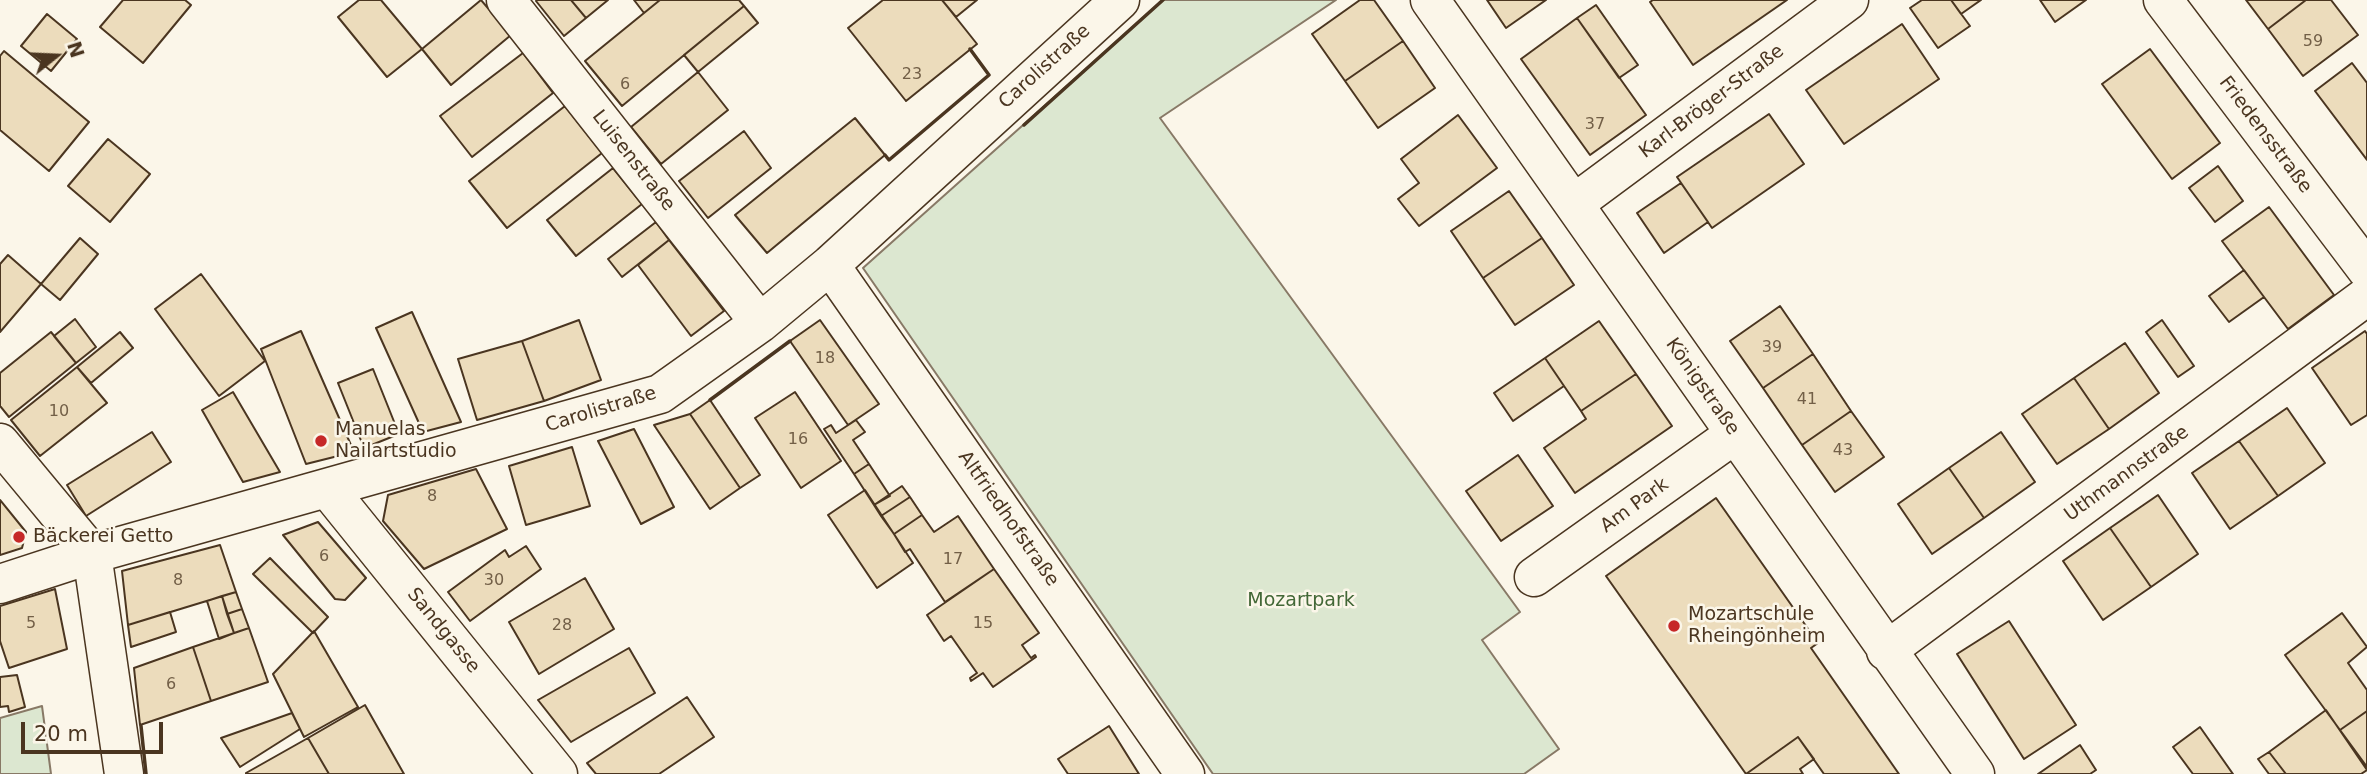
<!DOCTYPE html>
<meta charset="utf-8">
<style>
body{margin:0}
#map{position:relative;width:2367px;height:774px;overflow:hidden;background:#fbf6e9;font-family:"DejaVu Sans",sans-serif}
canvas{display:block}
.north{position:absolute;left:21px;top:21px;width:70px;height:70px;-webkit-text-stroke:5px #fbf6e9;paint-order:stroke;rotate:72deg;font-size:19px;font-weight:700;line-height:28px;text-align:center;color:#4a3520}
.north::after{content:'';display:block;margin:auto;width:24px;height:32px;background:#4a3520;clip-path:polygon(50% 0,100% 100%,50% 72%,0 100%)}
.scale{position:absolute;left:21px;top:722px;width:142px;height:32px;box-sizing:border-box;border:4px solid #4a3520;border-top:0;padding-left:9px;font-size:21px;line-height:24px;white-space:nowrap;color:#4a3520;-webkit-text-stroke:5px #fbf6e9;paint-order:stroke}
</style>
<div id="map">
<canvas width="2367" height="774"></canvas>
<div class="north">N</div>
<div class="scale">20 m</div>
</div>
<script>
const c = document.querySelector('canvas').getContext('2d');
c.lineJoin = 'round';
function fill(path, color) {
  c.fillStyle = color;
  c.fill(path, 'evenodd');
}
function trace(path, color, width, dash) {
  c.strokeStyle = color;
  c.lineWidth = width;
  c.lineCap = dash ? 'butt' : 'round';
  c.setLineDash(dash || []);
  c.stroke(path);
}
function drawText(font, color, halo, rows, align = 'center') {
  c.font = font + ' "DejaVu Sans",sans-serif';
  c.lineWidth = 5;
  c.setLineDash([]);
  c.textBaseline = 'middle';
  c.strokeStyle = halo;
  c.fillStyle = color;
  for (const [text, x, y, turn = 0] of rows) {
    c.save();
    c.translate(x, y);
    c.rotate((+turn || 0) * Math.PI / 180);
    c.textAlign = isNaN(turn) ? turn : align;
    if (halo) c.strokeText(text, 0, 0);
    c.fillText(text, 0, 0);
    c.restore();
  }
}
const green = new Path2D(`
 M1163 0H1336L1160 118 1520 612 1482 640 1559 749 1524 774H1213L863 268Z
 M42 706 51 774H0V718Z`);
fill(green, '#dce7d0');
trace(green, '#887966', 2);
const building = new Path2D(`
 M123 0H185L191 5 143 63 100 27Z
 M359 0H381L422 49 387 77 338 17Z
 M481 0 511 35 451 85 422 49Z
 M537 0H571L586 18 564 36 536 1Z
 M571 0H608L586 18Z
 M634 0H660L644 13Z
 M660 0H739L744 6 622 106 585 61Z
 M883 0H942L977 44 906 101 848 28Z
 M942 0H977L956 17Z
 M1360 0H1374L1403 41 1345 81 1312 34Z
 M1487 0H1546L1506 28Z
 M1653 0H1787L1693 65 1650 2Z
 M1922 0H1951L1970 26 1938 48 1910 8Z
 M1951 0H1981L1961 14Z
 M2040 0H2086L2055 22Z
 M2246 0H2306L2268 29Z
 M2306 0H2331L2358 35 2303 76 2268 29Z
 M1596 5 1638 65 1619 78 1577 18Z
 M744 6 758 23 698 72 684 55Z
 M47 14 77 39 51 71 21 46Z
 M1577 18 1646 115 1590 155 1521 59Z
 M1902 24 1939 79 1844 144 1806 90Z
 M1403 41 1435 88 1378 128 1345 81Z
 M2150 49 2220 143 2172 179 2102 84Z
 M4 51 89 122 49 171 0 130V56Z
 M523 53 553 93 472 157 440 116Z
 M2352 63 2367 83V160L2315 91Z
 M698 72 728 110 661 164 631 127Z
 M565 106 602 153 507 228 469 181Z
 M1769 114 1804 164 1712 228 1677 177Z
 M1458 115 1497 168 1419 226 1398 199 1419 183 1401 159Z
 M855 118 885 155 767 253 735 215Z
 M744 131 771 168 708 218 679 181Z
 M108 139 150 174 110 222 68 186Z
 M2218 166 2243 201 2215 222 2189 188Z
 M613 168 642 204 576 256 547 220Z
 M1681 183 1708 222 1664 253 1637 213Z
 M1509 191 1542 238 1483 278 1451 231Z
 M2269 207 2334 295 2288 329 2222 241Z
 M656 222 669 240 622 277 608 259Z
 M80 238 98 254 60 300 41 284Z
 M1542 238 1574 285 1515 325 1483 278Z
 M669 240 724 311 691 336 638 265Z
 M8 255 41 284 0 332V264Z
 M2244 270 2264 297 2229 322 2209 296Z
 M201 274 265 361 219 396 155 309Z
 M1780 306 1813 354 1763 388 1730 341Z
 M412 312 461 422 423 432 376 328Z
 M75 319 96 347 76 363 54 336Z
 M579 320 601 380 544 401 522 341Z
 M820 320 879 404 848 425 790 341Z
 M2162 320 2194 366 2178 377 2146 332Z
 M1599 321 1636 374 1581 411 1545 358Z
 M301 331 354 452 306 464 261 349Z
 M2365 331 2367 334V415L2351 425 2312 368Z
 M51 332 76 363 9 417 0 406V373Z
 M120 332 133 348 91 383 77 367Z
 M522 341 544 401 477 420 458 359Z
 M2125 343 2159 393 2109 429 2074 378Z
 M1813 354 1851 411 1802 445 1763 388Z
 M1545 358 1564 386 1513 421 1494 393Z
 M77 367 107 403 40 456 11 420Z
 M373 369 399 434 364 448 338 383Z
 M1636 374 1672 426 1575 493 1544 448 1586 419 1581 411Z
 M2074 378 2109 429 2057 464 2022 414Z
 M233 392 280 472 243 482 202 410Z
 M795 392 841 461 801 488 755 418Z
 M710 400 760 475 740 488 690 414Z
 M2287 408 2325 463 2278 496 2239 441Z
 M1851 411 1884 457 1835 492 1802 445Z
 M690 414 740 488 710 509 654 425Z
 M856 420 865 432 853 440 869 464 854 474 824 429 831 425 836 433Z
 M634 429 674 507 641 524 598 441Z
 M152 432 171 462 86 516 67 485Z
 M2001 432 2035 482 1984 518 1949 468Z
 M2239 441 2278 496 2230 529 2192 473Z
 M572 447 590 506 526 525 509 466Z
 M1518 455 1553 506 1501 541 1466 491Z
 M869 464 890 496 874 505 854 474Z
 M1949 468 1984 518 1932 554 1898 504Z
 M476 469 507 529 424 569 383 521 388 495Z
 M902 486 910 497 881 516 874 505Z
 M865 490 913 563 877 588 828 515Z
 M2158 495 2198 554 2151 587 2110 528Z
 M910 497 922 515 894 534 881 516Z
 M1716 498 1818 643 1811 648 1899 774H1824L1798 737 1746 774 1606 576Z
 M0 500 26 532 22 548 0 555Z
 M922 515 934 532 958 516 994 569 945 602 910 549 905 552 894 534Z
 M318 522 366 578 345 600 335 599 283 535Z
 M2110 528 2151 587 2103 620 2063 561Z
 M220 545 236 592 128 625 122 571Z
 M526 546 541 569 470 621 448 592 505 550 509 557Z
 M270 558 328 617 313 633 253 574Z
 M994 569 1039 633 1022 645 1031 658 1035 655 1036 657 993 687 983 673 971 681 970 678 977 673 951 636 944 641 927 615Z
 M585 578 614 629 539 674 509 622Z
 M55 589 67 649 9 668 0 641V606Z
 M236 592 242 609 227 614 222 596Z
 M222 596 234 633 219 639 207 601Z
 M242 609 249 628 234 633 227 614Z
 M170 612 176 632 131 647 128 625Z
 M2342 613 2367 647 2348 663 2367 690V711L2340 730 2285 655Z
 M2009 621 2076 725 2024 759 1957 654Z
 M249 628 268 682 211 701 193 647Z
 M314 631 358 707 304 737 273 674Z
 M193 647 211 701 140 725 134 668Z
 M629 648 655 693 571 742 538 700Z
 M17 675 25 707 9 712 8 706 0 707V677Z
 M687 697 714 737 659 774H596L587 763Z
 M365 705 404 774H329L308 738Z
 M2326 710 2367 770 2361 774H2286L2269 752Z
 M2367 711V767L2340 730Z
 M292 713 300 729 240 767 221 738Z
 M1109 726 1139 774H1068L1058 759Z
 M2200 727 2233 774H2193L2173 747Z
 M1798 737 1814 759 1800 769 1803 774H1746Z
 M308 738 329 774H246V773Z
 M2080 745 2096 770 2090 774H2038Z
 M2269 752 2286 774H2269L2258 759Z`);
fill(building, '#ecdcbc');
trace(building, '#4a3520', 2);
const minor = new Path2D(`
 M506 0 760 323
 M1430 0 1975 774
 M2163 0 2367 270
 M1575 203 1849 0
 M830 265 1185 774
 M0 443 92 554 124 774
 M328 489 558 774
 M1534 577 1735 434
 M0 584 92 554 660 394 760 323 830 265 1120 0
 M1886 651 2367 296`);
trace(minor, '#4a3520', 41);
trace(minor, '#fbf6e9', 38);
trace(new Path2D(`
 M1024 125 1163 0
 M885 155 889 160 989 75 970 49
 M710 400 790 341
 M141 726 146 774`), '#4a3520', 3.5);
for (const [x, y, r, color] of [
 [321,441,7,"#c62828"],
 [19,537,7,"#c62828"],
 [1674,626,7,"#c62828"]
]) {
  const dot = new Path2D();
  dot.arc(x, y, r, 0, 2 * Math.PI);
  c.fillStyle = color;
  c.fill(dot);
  trace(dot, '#fbf6e9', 2.5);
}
drawText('16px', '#725f47', null, [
 ["59",2313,42],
 ["23",912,75],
 ["6",625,85],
 ["37",1595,125],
 ["39",1772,348],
 ["18",825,359],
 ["41",1807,400],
 ["10",59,412],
 ["16",798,440],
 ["43",1843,451],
 ["8",432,497],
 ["6",324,557],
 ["17",953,560],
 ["8",178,581],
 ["30",494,581],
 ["5",31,624],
 ["15",983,624],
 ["28",562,626],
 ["6",171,685]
]);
drawText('19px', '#4a3520', '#fbf6e9', [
 ["Carolistraße",1045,67,-42],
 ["Karl-Bröger-Straße",1712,102,-37],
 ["Friedensstraße",2265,135,53],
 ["Luisenstraße",633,161,52],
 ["Königstraße",1702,387,55],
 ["Carolistraße",601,410,-17],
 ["Uthmannstraße",2127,474,-36],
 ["Am Park",1635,506,-36],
 ["Altfriedhofstraße",1008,519,55],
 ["Sandgasse",443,631,51]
]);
drawText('19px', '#4a3520', '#fbf6e9', [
 ["Manuelas",335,430],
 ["Nailartstudio",335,452],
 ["Bäckerei Getto",33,537],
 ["Mozartschule",1688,615],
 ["Rheingönheim",1688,637]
], 'left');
drawText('19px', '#436837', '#fbf6e9', [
 ["Mozartpark",1301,601]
]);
</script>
